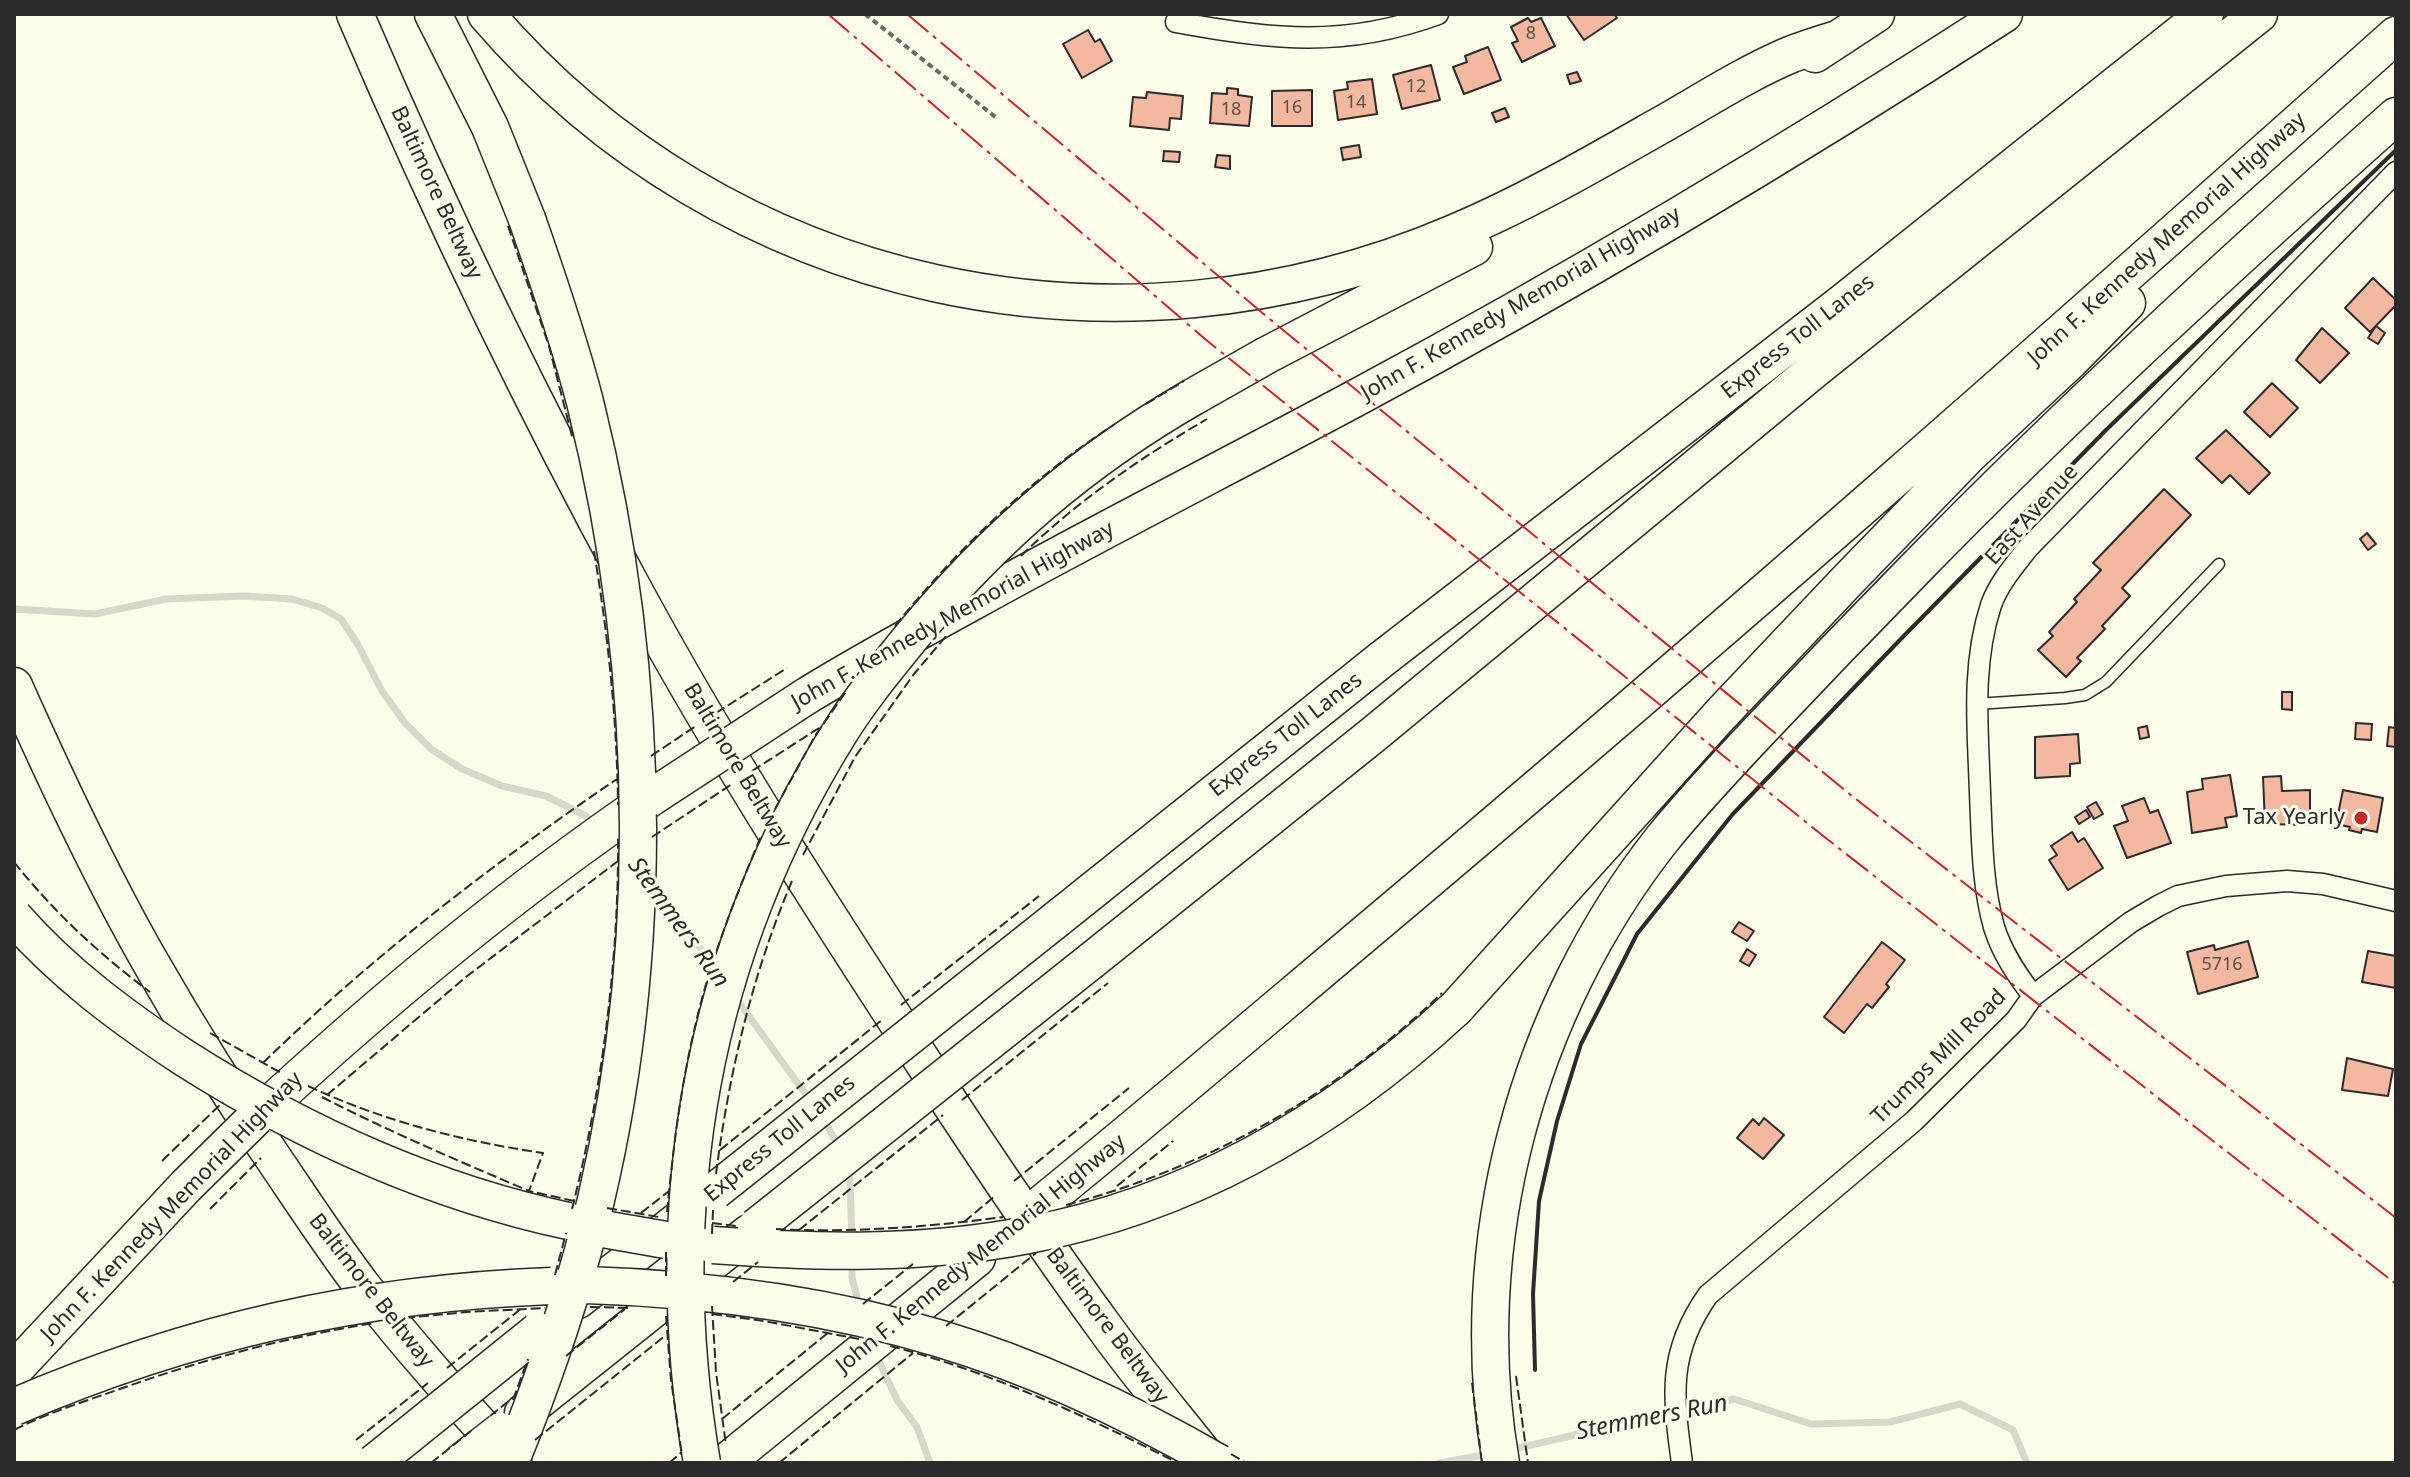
<!DOCTYPE html>
<style>
body{margin:0}
#map{position:relative;width:2410px;height:1477px;overflow:hidden;background:#fdfbea;font-family:"Noto Sans",sans-serif}
canvas{display:block}
.frame{position:absolute;inset:0;border:16px solid #2b2b2b;pointer-events:none}
</style>
<div id="map">
<canvas width="2410" height="1477"></canvas>
<div class="frame"></div>
</div>
<script>
const c = document.querySelector('canvas').getContext('2d');
c.lineJoin = 'round';
function trace(path, color, width, dash) {
  c.strokeStyle = color;
  c.lineWidth = width;
  c.lineCap = dash ? 'butt' : 'round';
  c.setLineDash(dash || []);
  c.stroke(path);
}
function fill(path, color) {
  c.fillStyle = color;
  c.fill(path, 'evenodd');
}
function drawText(font, color, halo, rows, align = 'center') {
  c.font = font + ' "Noto Sans",sans-serif';
  c.lineWidth = 6;
  c.setLineDash([]);
  c.textBaseline = 'middle';
  c.strokeStyle = halo;
  c.fillStyle = color;
  for (const [text, x, y, turn = 0] of rows) {
    c.save();
    c.translate(x, y);
    c.rotate((+turn || 0) * Math.PI / 180);
    c.textAlign = isNaN(turn) ? turn : align;
    if (halo) c.strokeText(text, 0, 0);
    c.fillText(text, 0, 0);
    c.restore();
  }
}
trace(new Path2D(`
 M14 609 95 614 166 599 244 596 292 599 322 608 341 619 357 643 382 691 405 723 431 749 462 769 502 786 546 796 586 816 595 823
 M649 877 719 974
 M735 997 810 1100
 M822 1117 840 1148
 M846 1167 850 1180 852 1242
 M852 1262V1278L859 1305
 M876 1355 897 1400 917 1427 930 1463
 M1509 1450 1734 1399 1811 1424 1890 1422 1960 1404 2013 1430 2027 1463
 M1439 1463 1489 1454`), '#d8d7c9', 7);
const building = new Path2D(`
 M1566 14H1614L1617 18 1584 40Z
 M1528 18 1531 22 1541 18 1555 46 1522 62 1512 43 1518 41 1511 27Z
 M1088 30 1095 42 1100 39 1112 61 1082 78 1063 44Z
 M1488 47 1501 80 1464 94 1453 67 1467 62 1465 56Z
 M1431 65 1440 100 1402 109 1393 75Z
 M1577 72 1581 81 1570 84 1567 75Z
 M1372 79 1377 114 1338 120 1334 91 1348 89 1347 82Z
 M1227 88 1238 89V95L1252 97 1249 126 1210 123 1212 93 1227 94Z
 M1312 90V126H1272V91Z
 M1147 92 1183 96 1181 119 1170 118 1169 130 1130 126 1133 97 1146 98Z
 M1505 108 1509 117 1496 122 1492 113Z
 M1359 145 1361 157 1343 160 1341 148Z
 M1164 151 1180 152 1179 162 1163 161Z
 M1217 155 1230 156V169L1215 167Z
 M2373 278 2396 300V305L2370 332 2345 308Z
 M2376 326 2385 333 2378 344 2368 338Z
 M2322 328 2349 353 2320 383 2296 360Z
 M2272 383 2298 408 2270 437 2244 412Z
 M2226 430 2270 473 2249 494 2230 475 2222 483 2196 458Z
 M2164 489 2191 515 2122 588 2130 596 2102 626 2105 629 2077 658 2081 661 2066 677 2038 650 2053 636 2049 632 2077 602 2074 599 2101 570 2093 563Z
 M2367 533 2376 544 2368 550 2360 539Z
 M2282 692H2292V710L2282 709Z
 M2356 723 2372 724 2371 740 2355 739Z
 M2147 726 2149 737 2140 739 2138 728Z
 M2389 727 2396 728V747L2387 746Z
 M2078 734 2080 763 2070 764V776L2035 778V737Z
 M2230 775 2237 816 2225 818 2227 827 2192 833 2187 792 2203 789 2202 779Z
 M2281 776 2282 791 2310 790V825L2265 824 2263 777Z
 M2343 790 2383 798 2377 832 2362 829 2361 833 2349 830 2350 827 2336 824Z
 M2144 798 2150 813 2158 810 2171 843 2127 858 2114 826 2128 821 2122 806Z
 M2096 802 2103 814 2094 819 2087 807Z
 M2086 810 2090 817 2079 824 2075 817Z
 M2072 832 2078 842 2084 838 2103 868 2068 890 2049 860 2057 855 2051 846Z
 M1739 922 1754 931 1747 941 1732 932Z
 M2248 941 2258 977 2198 994 2187 952 2214 945 2215 950Z
 M1882 942 1905 960 1886 984 1889 987 1872 1008 1867 1004 1844 1033 1824 1017Z
 M1747 949 1756 955 1749 966 1740 961Z
 M2368 951 2396 956V988L2362 982Z
 M2347 1058 2393 1069 2388 1096 2342 1090Z
 M1764 1118 1784 1135 1763 1159 1737 1138 1753 1119 1759 1125Z`);
fill(building, '#f2b8a0');
trace(building, '#2b2b2b', 2);
const service = new Path2D(`
 M1977 704 2065 698 2085 695 2106 682 2219 564`);
const minor = new Path2D(`
 M1176 22C1271 40 1346 48 1438 14
 M2033 996C2017 975 2002 953 1994 927 1982 885 1982 837 1980 793 1978 730 1971 666 1991 605 1999 583 2014 566 2028 548L2396 172
 M1682 1463C1673 1397 1667 1353 1708 1295L1914 1121 2016 1020 2033 996 2131 922 2158 906 2178 896 2226 886 2287 881 2323 884 2396 901`);
const motorway = new Path2D(`
 M355 14C439 210 532 404 635 592 724 756 825 912 927 1068 985 1157 1045 1246 1108 1332 1140 1376 1175 1417 1208 1459
 M433 14 490 127 527 219
 M486 14C726 295 1117 377 1454 233 1523 204 1589 166 1654 129 1699 104 1744 74 1792 54 1806 49 1820 44 1834 40
 M1815 54 1876 14
 M1193 397 1267 355 1474 247
 M14 686C55 778 98 870 148 958 189 1030 233 1100 280 1168 307 1208 334 1249 363 1287 410 1348 462 1405 513 1461
 M805 697C860 663 917 632 974 601 1099 532 1227 467 1354 399 1576 280 1792 151 2004 14
 M1057 919 1382 659 1841 304 2205 14
 M1091 961 1374 734 1814 370 2259 14
 M1456 1008 1721 714 1846 582 1970 454 2071 360 2127 303
 M256 1117C381 1001 511 893 652 797
 M1034 1210C1149 1117 1261 1021 1374 926 1720 635 2059 336 2396 35
 M578 1300 676 1222
 M14 1370 186 1186
 M523 1413 749 1233
 M725 1463 977 1258
 M1501 1463C1463 1245 1526 1011 1663 838 1693 801 1726 766 1759 731 1810 677 1861 624 1913 571 2067 413 2231 263 2396 116`);
trace(service, '#2b2b2b', 13);
trace(minor, '#2b2b2b', 23);
trace(motorway, '#2b2b2b', 39);
trace(new Path2D(`
 M865 14 998 119`), '#6a6964', 4, [6, 4]);
trace(service, '#fdfbea', 10);
trace(minor, '#fdfbea', 20);
trace(motorway, '#fdfbea', 36);
const motorwayBridge = new Path2D(`
 M652 797 805 697
 M14 917C63 973 121 1016 183 1057 302 1133 429 1191 568 1221
 M186 1186 256 1117
 M715 1191 1057 919
 M756 1227 1091 961
 M603 1229 666 1240
 M713 1245C818 1253 924 1255 1028 1235 1192 1204 1334 1121 1456 1008
 M587 1285C707 1289 826 1304 941 1339 1038 1368 1132 1413 1219 1463
 M14 1407C188 1332 362 1293 551 1286
 M374 1463 538 1331
 M460 1463 501 1431
 M510 1463C538 1394 563 1323 583 1251 658 975 654 679 585 402 569 340 548 279 527 219
 M702 1463C658 1204 701 955 840 732 861 698 887 667 912 636 994 537 1082 461 1193 397`);
trace(motorwayBridge, '#2b2b2b', 39, []);
trace(motorwayBridge, '#fdfbea', 36);
trace(new Path2D(`
 M508 226 549 346 573 440
 M1146 404 1184 381
 M594 551C608 635 617 719 618 805
 M1021 556C1076 502 1140 458 1207 419
 M895 626C958 548 1032 478 1115 424
 M716 713 787 668
 M651 756 696 726
 M752 771 819 728
 M775 809 815 736 847 690
 M652 837 732 784
 M803 855 855 757 914 674 947 635
 M14 862C53 911 100 955 150 992
 M901 1005 1039 896
 M210 1033 283 1074
 M263 1063C368 960 496 861 617 779
 M308 1086C383 1121 461 1141 543 1153L529 1191 574 1201
 M327 1095 466 977 618 861
 M322 1097C390 1132 459 1161 529 1191
 M962 1100 1108 983
 M720 1150 882 1020
 M162 1161 223 1102
 M716 1174C729 1073 752 975 792 881
 M1014 1181 1129 1088
 M1117 1186 1173 1141
 M1066 1205C1207 1168 1337 1094 1442 993
 M607 1208 659 1217
 M210 1209 261 1158
 M572 1209C602 1090 619 960 618 837
 M667 1212C673 1151 680 1091 694 1031 709 963 735 898 762 834
 M641 1213 669 1191
 M964 1222 995 1196
 M712 1223 736 1226
 M776 1229C852 1233 928 1227 1003 1217
 M799 1230 943 1115
 M712 1234 713 1210
 M555 1275 566 1233
 M666 1276V1252
 M733 1282 758 1262
 M863 1304 913 1264
 M712 1306 716 1372 726 1445
 M590 1307 630 1308
 M712 1314 764 1321 859 1339
 M666 1316 671 1380 682 1455
 M405 1318 466 1312 545 1308
 M946 1326 1036 1253
 M890 1346C991 1372 1086 1416 1178 1463
 M566 1356 625 1309
 M447 1368 522 1308
 M1516 1376 1528 1463
 M1472 1383 1482 1463
 M513 1400 528 1359
 M490 1416 515 1396
 M722 1419 829 1332
 M14 1430C47 1413 83 1402 117 1390 201 1360 286 1337 374 1323
 M356 1440 428 1383
 M535 1440 666 1335
 M1231 1454 1246 1463
 M431 1463 471 1431
 M669 1463 682 1452
 M779 1463 913 1353`), '#2b2b2b', 2, [10, 4]);
trace(new Path2D(`
 M1535 1370 1533 1294 1539 1201 1557 1121 1581 1044 1637 934 1732 815 1895 645 2106 430 2396 150`), '#2b2b2b', 4);
trace(new Path2D(`
 M828 14 1205 339 1822 835 2396 1284
 M907 14 1266 316 1852 796 2396 1218`), '#c62828', 2, [28, 6, 4, 6]);
for (const [x, y, r, color] of [
 [2361,818,8,"#c62828"]
]) {
  const dot = new Path2D();
  dot.arc(x, y, r, 0, 2 * Math.PI);
  c.fillStyle = color;
  c.fill(dot);
  trace(dot, '#fdfbea', 3);
}
drawText('18px', '#5d4e48', null, [
 ["8",1531,34],
 ["12",1416,87],
 ["14",1356,103],
 ["16",1292,108],
 ["18",1231,110],
 ["5716",2222,965]
]);
drawText('22px', '#2b2b2b', '#fdfbea', [
 ["Baltimore Beltway",436,193,65],
 ["John F. Kennedy Memorial Highway",2167,239,-42],
 ["John F. Kennedy Memorial Highway",1521,304,-30],
 ["Express Toll Lanes",1798,337,-38],
 ["East Avenue",2032,515,-48],
 ["John F. Kennedy Memorial Highway",953,616,-29],
 ["Express Toll Lanes",1286,735,-38],
 ["Baltimore Beltway",737,766,59],
 ["Trumps Mill Road",1939,1057,-45],
 ["Express Toll Lanes",780,1139,-39],
 ["John F. Kennedy Memorial Highway",172,1207,-46],
 ["John F. Kennedy Memorial Highway",981,1254,-39],
 ["Baltimore Beltway",371,1291,52],
 ["Baltimore Beltway",1107,1326,53]
]);
drawText('22px', '#2b2b2b', '#fdfbea', [
 ["Tax Yearly",2345,818]
], 'right');
drawText('italic 24px', '#2b2b2b', '#fdfbea', [
 ["Stemmers Run",678,923,54],
 ["Stemmers Run",1652,1418,-11]
]);
</script>
